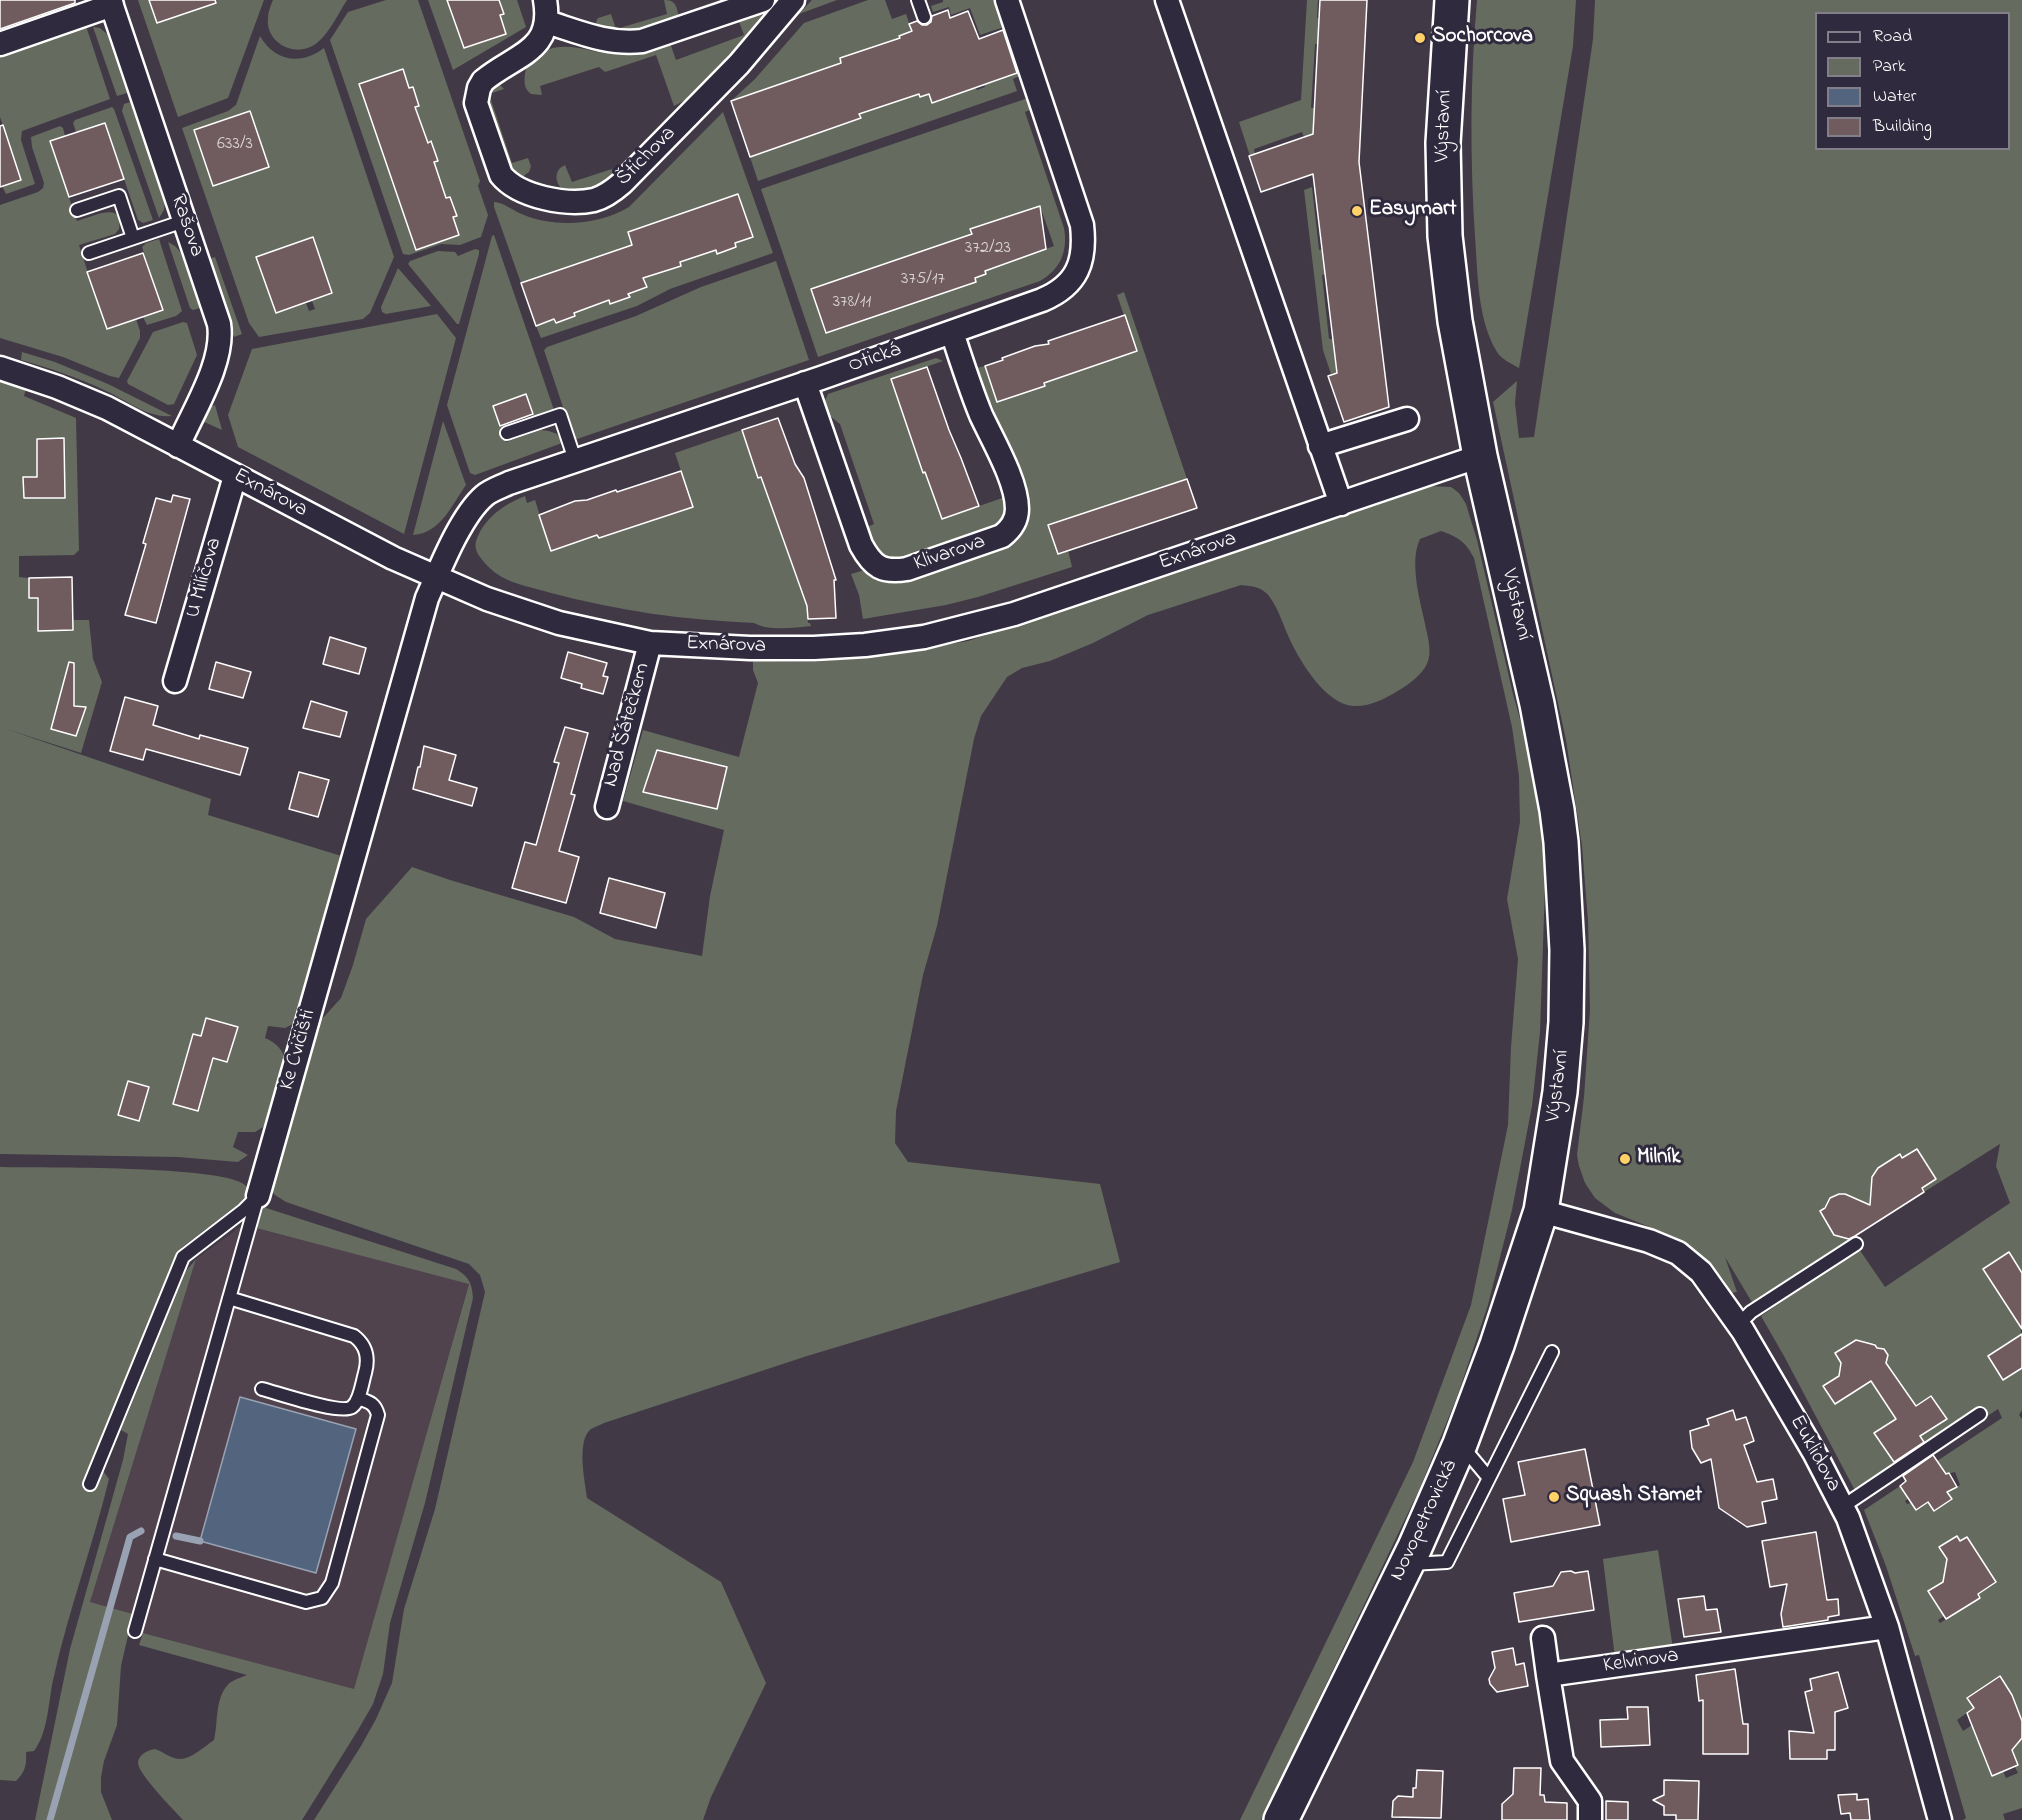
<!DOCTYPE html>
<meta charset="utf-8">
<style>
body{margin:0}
#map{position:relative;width:2022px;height:1820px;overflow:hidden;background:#423947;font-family:"Indie Flower",sans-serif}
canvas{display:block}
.legend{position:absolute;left:1815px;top:12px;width:195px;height:138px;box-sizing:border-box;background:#2f2a3d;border:2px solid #827f8b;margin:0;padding:8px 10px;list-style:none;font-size:18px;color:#fff}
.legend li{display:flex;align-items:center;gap:12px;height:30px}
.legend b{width:30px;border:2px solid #827f8b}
</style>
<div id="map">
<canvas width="2022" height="1820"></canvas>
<ul class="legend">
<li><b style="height:8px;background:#2f2a3d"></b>Road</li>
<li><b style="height:16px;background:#656b5e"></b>Park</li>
<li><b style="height:16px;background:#53647e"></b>Water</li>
<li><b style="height:16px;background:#705b5e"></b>Building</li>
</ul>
</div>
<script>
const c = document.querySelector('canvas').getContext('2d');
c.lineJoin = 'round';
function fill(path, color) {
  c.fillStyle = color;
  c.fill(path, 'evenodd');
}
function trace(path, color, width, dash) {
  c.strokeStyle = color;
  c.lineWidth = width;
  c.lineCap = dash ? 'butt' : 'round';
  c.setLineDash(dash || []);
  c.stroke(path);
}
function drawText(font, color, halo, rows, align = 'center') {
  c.font = font + ' "Indie Flower",sans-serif';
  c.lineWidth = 6;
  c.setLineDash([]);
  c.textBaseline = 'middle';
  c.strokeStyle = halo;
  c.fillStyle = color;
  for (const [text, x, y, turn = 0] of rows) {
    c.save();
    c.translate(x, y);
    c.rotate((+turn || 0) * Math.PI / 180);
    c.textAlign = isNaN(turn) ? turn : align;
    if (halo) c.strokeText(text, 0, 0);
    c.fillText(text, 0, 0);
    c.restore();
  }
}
fill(new Path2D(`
 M243 1225 469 1283 354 1690 129 1629 133 1614 90 1602 196 1259Z`), '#50434e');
fill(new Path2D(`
 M138 0H264L228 98 178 117Z
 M273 0H347C338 14 328 36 314 45 294 58 265 42 268 18 268 12 271 5 273 0Z
 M386 0H418L480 181 478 186 488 215 481 237 460 245 441 244 409 255 403 254 330 40 348 12ZM359 84 413 87 419 105 415 107 428 143 431 142 437 161 434 162 446 198 450 197 457 215 453 217 459 235 416 250Z
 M428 0H447L464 48 506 34 500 15 504 14 499 0H517L526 27 453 70Z
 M664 0C676 0 676 6 679 16 649 26 630 35 597 28L596 22 598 18 611 14 616 29 667 14Z
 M812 0H837L799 14Z
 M868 0H885L892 19 906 14 912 31 899 36 920 96 929 94 932 103 975 88 977 90 985 87 984 85 1018 73 1019 76 1013 79 1017 91 758 181 750 157 860 119 859 114 896 39 840 58 841 63 731 101 755 79 804 23Z
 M943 0H995L1004 27 980 35 970 8 951 15 949 7 933 12 931 6 943 2Z
 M1307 0H1318L1317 18 1322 19 1321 44H1315L1311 108H1317L1315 134 1304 137 1302 132 1254 149 1255 155 1250 156 1239 122 1301 100Z
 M1477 0H1576L1573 46 1519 368C1512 364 1501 359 1497 352 1477 319 1478 274 1475 237 1470 158 1470 79 1477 0Z
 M1595 0H2022V1273L2009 1253 2022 1338 2015 1342 2012 1340 1988 1356 2003 1380 2022 1368V1410L2019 1415 2022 1419V1721L1983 1756 1992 1775 2003 1771 2006 1778 2018 1773 2015 1767 2018 1765 2012 1751 2022 1738V1808L2003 1814 2005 1820H1963L1966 1818 1919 1655 1915 1656 1886 1566 1864 1510 1900 1486 1908 1499 1905 1501 1907 1504 1911 1503 1916 1510 1928 1502 1934 1511 1951 1500 1945 1489H1952L1960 1485 1955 1472 1946 1474 1937 1461 2002 1418 1998 1409 1860 1500 1784 1356 1761 1316 1859 1249 1885 1287 2010 1203 1996 1166 2000 1144 1924 1192 1922 1188 1936 1179 1917 1149 1902 1158 1899 1154 1880 1166 1872 1177 1876 1199 1864 1207 1839 1194C1828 1197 1828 1206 1820 1211L1834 1234 1850 1239 1753 1304 1725 1257 1737 1292 1731 1293 1723 1279 1708 1262 1679 1239 1615 1213 1595 1198 1585 1183 1579 1166 1577 1155 1584 1097 1590 1009 1588 921 1582 846 1566 740 1493 402 1517 381 1515 403 1519 438 1534 437 1583 108 1593 39ZM1816 14H2008V148H1816ZM1874 1343 1877 1348 1884 1349 1888 1355 1886 1363 1889 1368 1824 1386 1841 1375 1839 1372 1843 1365 1837 1356 1838 1352 1865 1349ZM1904 1388 1916 1406 1932 1396 1947 1419 1890 1456 1875 1433 1896 1419 1884 1401ZM1957 1536 1960 1541 1967 1537 1996 1582 1978 1594 1980 1598 1940 1623 1938 1620 1944 1616 1928 1592 1947 1579 1944 1575 1946 1567 1950 1563 1939 1547ZM2000 1677 2013 1698 1963 1731 1957 1720 1974 1708 1967 1698Z
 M759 13 765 18V23L693 96 674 106 656 55 605 72 599 67 540 86 542 95 531 94C524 89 524 82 525 74 526 66 529 63 534 58 562 34 593 56 624 55 640 55 655 48 670 43L676 60 744 35 738 19Z
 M86 26 110 99 22 131 21 140 35 184 6 194 2 186 21 179 0 117V57Z
 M93 27 100 28 107 34 127 93 117 96Z
 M260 36C274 61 301 66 324 48L394 257 370 313 363 319 259 337 249 323 182 128 228 111 236 105ZM249 111 268 167 213 186 194 130ZM313 237 332 294 312 301 315 309 309 311 306 303 276 313 257 257Z
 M497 82 504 89 489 94 512 163 528 158 531 166 529 172 521 178 509 173 486 108 487 89Z
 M1028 98 1032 109 1025 112 1064 228C1068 251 1061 269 1040 281L818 357 761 189ZM1040 206 1054 246 996 267H984L986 273 975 278 976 282 825 333 811 289 972 234 971 229Z
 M130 102 165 201 164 210 159 218 122 111 124 104Z
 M112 107 114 109 153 220 143 223 138 220 105 123 76 132 73 123 75 120Z
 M723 112 773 253 670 289 637 306 541 338 536 326 554 319 556 323 574 317V313L609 300 611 304 629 298 628 294 646 288 642 275 681 266 680 262 716 250 717 253 736 247 735 243 753 237 739 194 628 232 632 245 521 283 494 207V202C503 202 515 212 524 215 556 228 599 225 629 207Z
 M60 126 63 128 65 136 50 142 77 221C90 218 125 199 119 229L115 234 79 245 106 328 136 319 140 331V338L119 378 110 376 63 357 0 338V205L38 192 43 188 44 183 32 147 31 137Z
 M565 165 572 182 621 166 623 172 591 191 563 190C556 184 554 175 560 168Z
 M1312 187 1319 250H1323L1326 274 1322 275 1329 339H1333L1382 357 1331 374 1323 350 1304 190Z
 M494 235 554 410 533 418 525 395 493 406 506 442 541 430 549 431 557 434 562 443 475 475 470 473 447 405 492 236Z
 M159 239 182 311 176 316 147 325 143 317 163 310 142 247 146 243Z
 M168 242 175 246 181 253 200 308 193 310 190 308Z
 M475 249 479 250V254L459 324H457L408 264 410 261 438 251 455 252 458 256Z
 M215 257 242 334 234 337 207 260Z
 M776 261 809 360 574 440 544 350 547 347 636 316 701 287Z
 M398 268 431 306 386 314 382 312 381 307Z
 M1124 292 1187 479 1068 550 1072 567 978 597 946 605 863 619 859 595 851 574 868 569 1004 544 1018 467 976 368 985 366 997 401 1045 386 1044 383 1136 351 1117 295Z
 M437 314 456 338 404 534 238 447 228 415 252 349Z
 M183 322 187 323 197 355 174 404 168 405 128 384 127 381 153 332Z
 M22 352 55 362 108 384 172 416C148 419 125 399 104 390 77 377 49 368 21 360Z
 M936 358 943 361 891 379 922 472H925L942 519 1008 496 1011 506 1001 526 904 560 879 558 865 528 874 524 840 424 825 412 824 403 828 394Z
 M0 380 26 388 24 396 76 418 79 550 74 555 19 556V577L29 578V598H37L38 631 72 630V620H89L93 659 102 682 81 753 6 729 211 799 208 815 348 858 297 1022 285 1028 268 1026 265 1038C277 1043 283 1050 286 1062L268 1124 255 1132H238L233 1147 248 1155 238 1162 178 1157 0 1154ZM63 438 24 498V477H37V439ZM207 1018 242 1029 238 1028 227 1061 213 1058 198 1110 173 1104 193 1034 201 1036ZM128 1081 149 1087 139 1121Z
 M215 405 222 430 200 420 208 408Z
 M443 421 466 485C451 506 441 533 413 535Z
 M742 430 758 478 761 477 801 591 806 590 808 623H810L811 626C794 628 768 631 754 623 685 620 618 611 551 593 535 588 515 585 500 576 492 571 485 564 480 557 475 550 474 544 478 536 487 516 505 504 525 496L527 503 535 500 551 551 597 535 600 538 693 507 675 453Z
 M1428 486 1451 487 1459 493 1466 504 1477 540 1513 694 1533 765 1542 826 1545 886 1540 1032 1532 1106 1512 1210 1488 1305 1457 1397 1419 1490 1261 1820H1240L1413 1462 1471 1305 1508 1125 1511 1047 1518 959 1507 899 1520 822 1519 776 1512 727 1474 558C1466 542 1458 537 1441 531L1420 539C1408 564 1422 607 1427 633 1429 642 1431 653 1428 661 1424 674 1407 686 1396 692 1383 700 1368 707 1353 706 1326 704 1301 663 1291 642 1284 628 1279 609 1269 596 1262 587 1252 586 1241 585L1148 615 1093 643 1050 661 1022 668 1007 677 981 716 974 739 937 926 923 975 896 1111 895 1143 908 1162 1100 1184 1120 1262 807 1356 604 1423C600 1425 595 1427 591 1429 576 1441 585 1481 587 1498L721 1582 766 1683 711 1797 703 1820H314L361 1746 376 1719 392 1683 404 1609 435 1509 485 1292 480 1275 469 1264 286 1202 275 1195 269 1187 315 1020 322 1019 341 998 353 965 366 919 412 867 450 880 574 917 615 939 702 956 710 896 724 830 623 801 643 730 739 757 758 683 753 670V661L814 662 894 654 968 641Z
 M0 1167C40 1168 222 1165 245 1185 249 1188 248 1193 248 1197L181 1248 83 1481 96 1485 103 1471 109 1479C93 1545 69 1609 54 1676 48 1700 49 1731 34 1751L26 1752C27 1765 25 1772 16 1781L0 1780Z
 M263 1207 456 1269C469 1277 472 1283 473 1298L425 1503 390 1623 383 1674 373 1704 358 1730 302 1820H183C175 1811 138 1774 138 1763 138 1754 149 1750 155 1749 162 1751 167 1756 174 1758 188 1763 202 1748 214 1740 218 1724 215 1701 226 1687 231 1680 240 1678 247 1675L139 1645 143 1633 354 1689 469 1284 256 1228Z
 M196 1259 90 1602 133 1614 121 1666 117 1725 104 1761 101 1777V1792L112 1820H35L70 1649 123 1460 128 1434 121 1430 186 1271Z
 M1658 1550 1673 1649 1615 1658 1603 1559Z`), '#656b5e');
const water = new Path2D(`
 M240 1397 356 1429 316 1573 200 1541Z`);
fill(water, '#53647e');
trace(water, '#98a2b2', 1.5);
trace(new Path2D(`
 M176 1536 200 1541
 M50 1820 130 1537 141 1531`), '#98a2b2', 7);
const building = new Path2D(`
 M0 0H75V3L0 29Z
 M149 0H215L216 3 157 23Z
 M447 0H499L504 14 500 15 506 34 464 48Z
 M1320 0H1367L1359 162 1389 407 1344 422 1328 376 1337 373 1313 174 1261 192 1249 156 1313 134Z
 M948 10 950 18 968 11 979 39 1003 30 1017 73 932 103 929 94 920 97 919 94 859 114 861 118 750 157 731 101 841 63 840 58 900 38 899 36 912 31 909 24 917 21 922 25H927L931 22 932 16Z
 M403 69 409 88 413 87 419 106 415 107 428 143 431 141 438 161 434 162 446 198 450 197 457 216 453 217 459 235 416 250 359 84Z
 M250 111 269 167 213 186 194 130Z
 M105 123 124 179 69 197 50 141Z
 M3 125 21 180 0 187V126Z
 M738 194 753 237 735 243 736 247 717 254 716 250 680 262 681 266 643 278 647 287 628 294 630 297 610 304 609 300 574 313 575 316 556 323 554 319 536 326 521 283 632 245 628 232Z
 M1040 206 1046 249 985 271 986 274 975 278 976 282 826 333 811 289 972 234 970 229Z
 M313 237 332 293 276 313 256 257Z
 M143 253 163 310 107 329 87 272Z
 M1125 315 1137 351 1044 383 1045 386 997 402 985 366 1003 360 1002 358 1035 346 1049 344 1048 341Z
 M927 367 949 430 961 458 979 506 942 519 925 472 923 473 891 379Z
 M526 394 533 414 500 426 493 406Z
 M778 418 795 464 804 478 836 580H834L836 618 808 619 807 606 761 477 758 478 742 430Z
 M64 438 65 498H24L23 477H37V439Z
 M681 471 693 507 599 538 597 535 551 551 539 515 575 501 587 500 616 490 617 492Z
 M1187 479 1197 508 1058 554 1048 525Z
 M173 495 190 499 156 623 125 615 146 544 143 543 156 498 171 502Z
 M72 577 73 630 38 631V598H29V578Z
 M330 637 366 648 359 674 323 664Z
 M568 652 607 663 603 676 608 677 603 694 581 688 582 684 561 678Z
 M69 662 74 663V706L86 707 76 736 51 729Z
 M216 662 251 672 243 698 209 689Z
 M125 697 158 706 153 725 199 739 200 735 248 748 240 775 146 749 143 760 110 751Z
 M311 701 347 712 340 737 303 728Z
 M565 727 588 733 571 794 575 795 559 851 579 857 566 903 512 888 525 842 536 845 559 763 554 762Z
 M424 746 456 755 449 780 477 788 472 806 413 789 418 767H420Z
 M657 750 727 767 717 809 643 792Z
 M299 772 329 780 318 817 289 809Z
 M609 878 665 893 656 928 600 913Z
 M206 1018 238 1027 227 1062 213 1058 198 1111 173 1104 193 1034 201 1036Z
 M128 1081 149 1087 139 1121 118 1115Z
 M1917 1149 1936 1179 1922 1188 1924 1192 1855 1236 1849 1239 1834 1235 1820 1211 1825 1208 1830 1198 1839 1194H1845L1870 1205 1872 1177 1878 1168 1900 1154 1902 1158Z
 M2009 1252 2022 1273V1329L1983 1269Z
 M2022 1334V1368L2003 1380 1988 1356Z
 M1856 1340 1875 1345 1877 1348 1884 1349 1888 1355 1886 1363 1916 1406 1931 1396 1947 1419 1920 1436 1924 1442 1894 1462 1874 1433 1896 1419 1871 1381 1835 1404 1823 1386 1839 1376 1841 1363 1835 1353Z
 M1733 1410 1736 1420 1746 1417 1754 1441 1744 1445 1757 1482 1773 1479 1777 1499 1762 1502 1766 1523 1747 1527 1719 1508 1711 1459 1701 1463 1692 1448 1690 1431 1709 1425 1707 1419Z
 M1585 1449 1600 1525 1511 1542 1503 1499 1525 1495 1518 1462Z
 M1933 1455 1946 1474 1949 1473 1957 1487 1947 1492 1952 1499 1934 1511 1928 1502 1916 1510 1900 1486 1906 1481 1903 1476Z
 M1816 1532 1827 1600 1838 1599 1839 1615 1828 1617V1620L1783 1627 1781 1614 1787 1584 1770 1587 1762 1541Z
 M1957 1536 1960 1541 1967 1537 1996 1582 1978 1594 1980 1598 1946 1619 1928 1591 1943 1582 1947 1559 1939 1547Z
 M1571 1571 1575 1573 1588 1571 1594 1610 1519 1622 1514 1593 1553 1586 1561 1572Z
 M1704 1596 1706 1610 1717 1609 1721 1632 1684 1637 1678 1599Z
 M1513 1648 1516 1665 1524 1663 1528 1686 1497 1692 1490 1684 1489 1679 1495 1668 1492 1652Z
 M1735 1669 1743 1724H1748V1754H1703V1700L1699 1701 1696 1675Z
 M1838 1672 1848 1708 1835 1712V1750H1827V1759H1790L1789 1731 1814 1733 1805 1692 1812 1690 1810 1679Z
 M2000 1676 2012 1695 2022 1721V1738L2012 1750 2018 1765 1992 1776 1967 1713 1974 1708 1967 1698Z
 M1627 1707H1648L1650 1745 1601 1747 1600 1720 1628 1719Z
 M1514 1768H1541L1540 1795H1544L1545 1802 1567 1803V1820H1502V1804L1513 1794Z
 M1417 1770 1443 1771 1441 1818 1392 1817 1393 1801 1398 1796 1413 1797V1788H1416Z
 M1664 1780 1699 1781 1698 1820H1676V1815H1664V1806L1653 1800 1664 1795Z
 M1857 1794V1800L1868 1799 1870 1820H1851L1850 1813 1841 1814 1838 1795Z
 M1606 1801 1628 1802V1820H1606Z`);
fill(building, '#705b5e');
trace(building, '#fff', 1.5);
const service = new Path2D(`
 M918 0 924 17
 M77 210 119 196 133 238
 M89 253 184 221
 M507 433 560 415 575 460
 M229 1298 354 1336C367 1346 369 1358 365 1373 362 1383 360 1401 352 1407 341 1415 278 1393 262 1389
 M1739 1324 1751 1312 1856 1244
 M1462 1446 1488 1477
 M90 1484 183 1257 244 1210 255 1199
 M1842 1507 1980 1414
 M155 1559 306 1602 322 1598 332 1583 378 1415C375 1403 369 1402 358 1398
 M1411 1564 1447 1562 1552 1352
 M135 1631 258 1196`);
const minor = new Path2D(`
 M110 0 219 324C225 362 193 411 178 446
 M545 0C554 52 515 54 483 81L479 88 476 103 501 175C519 197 567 206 594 200 605 197 614 190 622 183L739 64 793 0
 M1167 0 1341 504
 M547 22C579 32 608 45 642 41L763 0
 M0 44 112 5
 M0 368 57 387 107 408 393 558 487 599 559 623 650 643 750 648H814L865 645 924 637 1014 614 1480 456
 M805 383 861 545C873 567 882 573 907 569L1002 536C1011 529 1017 521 1017 509 1017 481 993 441 981 415 970 388 961 360 952 332
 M1320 446 1407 419
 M175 681 235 476
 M607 807 650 643
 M258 1196 427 598C440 569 460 517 484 496 491 490 501 487 509 483L821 378 1042 300C1078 285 1086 261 1082 225L1007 0
 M1541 1211 1649 1241 1678 1253 1701 1272 1743 1331 1815 1454 1848 1518 1887 1627 1940 1820
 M1543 1638 1548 1675
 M1590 1820V1801L1562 1761 1548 1675 1887 1627`);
const secondary = new Path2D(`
 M1281 1820 1415 1547 1460 1444 1497 1345 1541 1211 1560 1092 1566 1022 1567 950 1561 842 1557 810 1537 704 1480 456 1455 321 1445 236 1443 143 1452 0`);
trace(service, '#fff', 16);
trace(minor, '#fff', 27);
trace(secondary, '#fff', 38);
trace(service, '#2f2a3d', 12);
trace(minor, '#2f2a3d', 22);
trace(secondary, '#2f2a3d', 33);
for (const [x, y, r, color] of [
 [1420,38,6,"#ffd166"],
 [1357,211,6,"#ffd166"],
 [1625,1159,6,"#ffd166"],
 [1554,1497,6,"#ffd166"]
]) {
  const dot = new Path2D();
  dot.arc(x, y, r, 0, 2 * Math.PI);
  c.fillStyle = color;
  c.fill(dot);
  trace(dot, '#2f2a3d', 2);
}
drawText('18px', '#dbd6d7', null, [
 ["633/3",235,145],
 ["372/23",988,249],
 ["375/17",923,280],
 ["378/11",852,303]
]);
drawText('bold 21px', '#fff', '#2f2a3d', [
 ["Sochorcova",1432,38],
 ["Easymart",1369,211],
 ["Milník",1637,1159],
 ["Squash Stamet",1566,1497]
], 'left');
drawText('21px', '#fff', '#2f2a3d', [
 ["Výstavní",1445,126,-88],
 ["Štichova",647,157,-45],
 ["Rašova",186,226,71],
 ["Otická",875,359,-19],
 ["Exnárova",270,494,28],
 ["Exnárova",1198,552,-19],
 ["Klivarova",950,554,-19],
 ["U Milíčova",205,578,-74],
 ["Výstavní",1515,605,77],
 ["Exnárova",726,646,2],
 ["Nad Šátečkem",628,725,-75],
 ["Ke Cvičišti",299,1050,-74],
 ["Výstavní",1559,1086,-83],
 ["Euklidova",1814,1454,61],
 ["Novopetrovická",1425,1521,-65],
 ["Kelvinova",1641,1662,-8]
]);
</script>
